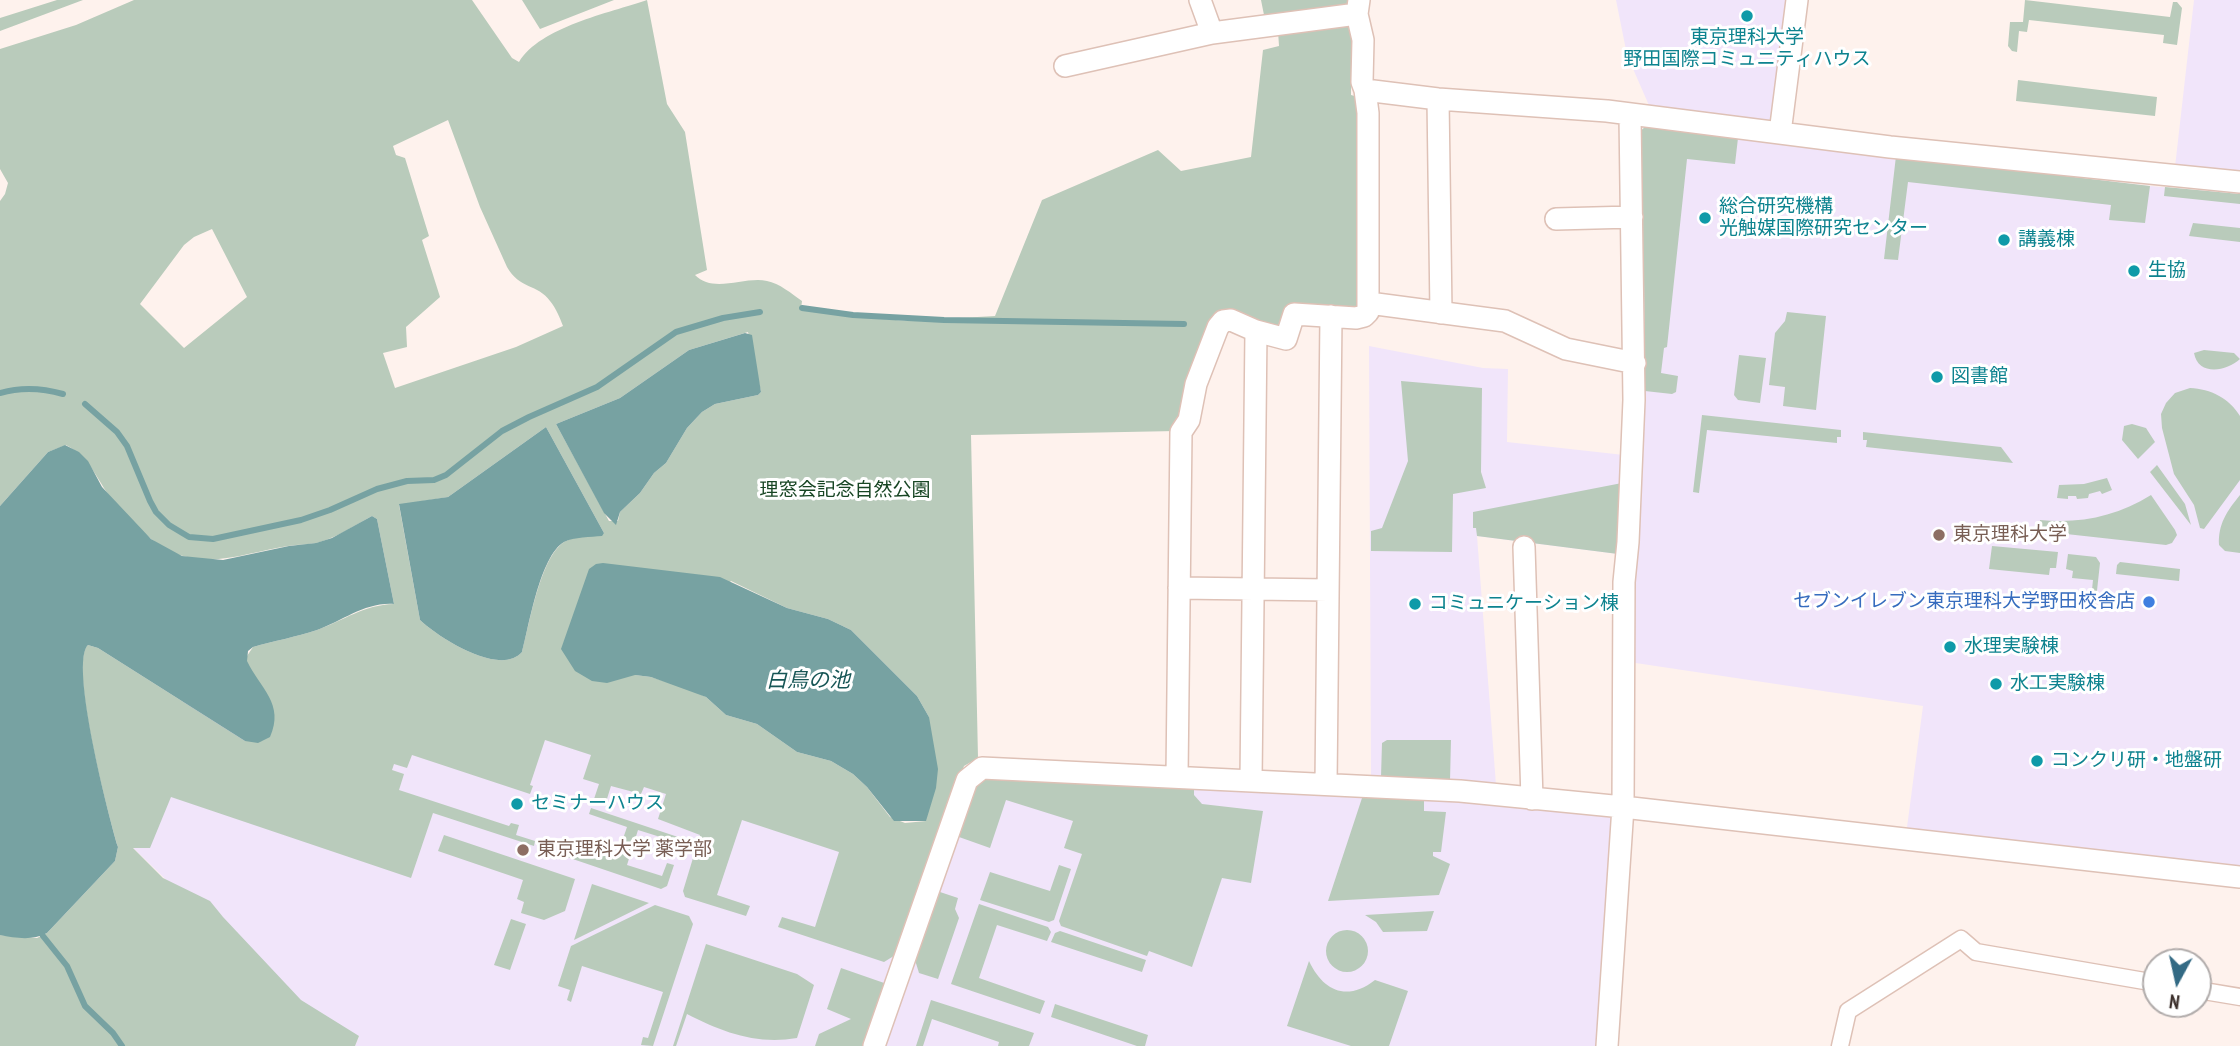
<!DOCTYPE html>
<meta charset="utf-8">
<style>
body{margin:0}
#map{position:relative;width:2240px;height:1046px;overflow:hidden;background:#fef2ed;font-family:"PT Sans Narrow",sans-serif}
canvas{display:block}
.north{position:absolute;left:2142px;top:948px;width:70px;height:70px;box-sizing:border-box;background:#fff;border:2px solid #b1acab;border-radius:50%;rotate:188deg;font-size:19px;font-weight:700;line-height:28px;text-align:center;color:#3c302c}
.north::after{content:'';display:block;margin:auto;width:24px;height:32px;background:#336a84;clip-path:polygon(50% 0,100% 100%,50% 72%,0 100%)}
</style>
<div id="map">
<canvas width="2240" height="1046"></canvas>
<div class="north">N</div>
</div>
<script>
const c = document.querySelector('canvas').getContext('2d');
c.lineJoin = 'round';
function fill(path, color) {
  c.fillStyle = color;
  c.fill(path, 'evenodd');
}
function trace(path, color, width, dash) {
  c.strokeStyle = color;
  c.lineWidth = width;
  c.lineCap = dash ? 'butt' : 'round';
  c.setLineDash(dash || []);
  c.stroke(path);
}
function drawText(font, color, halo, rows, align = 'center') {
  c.font = font + ' "PT Sans Narrow","Noto Sans JP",sans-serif';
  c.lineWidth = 6;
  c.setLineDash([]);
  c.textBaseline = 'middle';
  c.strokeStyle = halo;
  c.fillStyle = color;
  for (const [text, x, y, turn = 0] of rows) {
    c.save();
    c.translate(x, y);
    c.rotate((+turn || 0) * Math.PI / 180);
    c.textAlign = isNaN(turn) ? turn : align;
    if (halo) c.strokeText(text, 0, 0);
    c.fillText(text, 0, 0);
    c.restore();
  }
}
fill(new Path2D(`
 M1616 0H1790L1776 114 1765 123 1651 110 1627 55Z
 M2194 0H2240V173L2175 167Z
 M1645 127 2150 186 2240 194V870L1906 835 1923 706 1629 662 1628 582 1636 581 1638 487 1645 391 1644 280 1638 133Z
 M1369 346 1483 368 1508 369 1507 442 1624 455 1619 515 1618 554 1477 536 1496 785 1371 776Z
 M351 653 929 862 865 1046H355L359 1036 314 1023 125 840 90 728Z
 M985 777 1430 799 1612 815 1618 823 1603 1046H885L978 782Z`), '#f1e5fa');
fill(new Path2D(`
 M57 0H83L0 31V18Z
 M134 0H472L512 58 519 62C540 27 609 13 647 0L667 104 685 132 707 270 695 275C713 294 745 276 767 281 779 283 792 294 802 301L801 309 849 316 907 321 995 316 1042 200 1158 150 1181 171 1251 157 1263 50 1279 46 1278 31 1343 24 1351 28V95L1358 97 1363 309H1294L1283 333 1230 315 1176 431 971 435 978 758 964 766 897 954 884 962 778 927 782 917 815 927 839 852 742 820 717 895 750 906 746 916 685 897 683 891 700 835 658 819 666 794 644 787 641 794 611 786 606 802 594 799 599 784 583 779 591 755 545 740 530 785 533 786 530 794 412 755 407 768 394 764 392 770 404 774 399 790 509 826 511 823 519 825 516 835 535 841 534 846 433 813 411 878 171 797 150 848H133L163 878 210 901 223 917 301 1000 359 1036 355 1046H0V935L37 938 47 933 115 861 118 847C109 817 68 663 88 645L98 648 245 741 247 656 253 647C274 641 296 637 317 630 345 620 363 605 394 604L377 519 372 516C355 525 338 537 320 542 310 545 298 544 288 546 253 551 219 566 183 556 156 549 135 524 116 504 97 483 93 459 66 445L48 452 0 506V201L5 194 8 183 0 169V49L76 25ZM448 120 480 207 507 267C519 289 538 284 550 301 556 308 560 318 563 326L516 347 395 388 383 353 407 347 406 327 440 297 422 240 429 236 405 158 396 155 393 146ZM212 229 247 297 184 348 140 304 184 245 194 237ZM748 332 761 392 758 395 715 404 702 412 687 428 666 463 654 473 640 493 620 512 618 521H609L556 424 620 398 689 350ZM546 427 604 533C592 536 576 536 566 541 541 553 529 626 522 652 500 677 439 638 420 620L399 505 448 497ZM731 581 787 608 828 619 851 630 917 696 929 717 926 821 905 823 890 817 867 787 853 774 831 761 797 752 757 724 726 715 706 697 692 690 651 677 635 675Z
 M522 0H614L540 29Z
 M1261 0H1351L1352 6 1264 15Z
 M2025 0 2170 17 2173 2H2177L2182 8 2177 45 2163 43 2164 35 2029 20 2027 32 2019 31 2017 52 2012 51 2008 46 2010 22H2023Z
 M2018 80 2157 97 2155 116 2016 101Z
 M1645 127 1738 138 1735 164 1687 159 1667 347 1664 348 1661 373 1678 376 1676 392 1672 394 1645 391 1644 280 1638 133Z
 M1896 156 2150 186 2145 223 2109 220 2111 205 1908 182 1898 260 1884 259Z
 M2165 187 2240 194V204L2164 196Z
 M2193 223 2240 228V242L2189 236Z
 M1787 312 1826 316 1816 410 1783 406 1785 387 1769 385 1775 333 1785 321Z
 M2204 350 2234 353 2240 359C2226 372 2198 376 2194 353Z
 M1739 355 1766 358 1760 403 1738 400 1734 395Z
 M1401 381 1482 388 1481 472 1486 488 1453 494 1452 552 1371 551V531L1382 528 1408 461Z
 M2190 388C2211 389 2229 398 2240 416V480L2204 529 2200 528 2194 505 2174 474 2162 428 2161 414 2166 403 2175 393Z
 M1702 415 1841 430V437H1837V443L1707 430 1699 493 1693 492Z
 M2132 424 2146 428 2155 442 2138 459 2122 440 2124 426Z
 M1863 432 2001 447 2013 463 1866 447 1867 440H1863Z
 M2157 465 2185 504 2191 525 2150 472Z
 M2107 478 2112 490 2102 494 2100 491 2089 494 2088 498 2077 499 2076 496H2068V499L2057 498 2059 485 2084 484Z
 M1622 483 1619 515 1618 554 1477 536 1476 528H1473V512Z
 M2151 495 2175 530 2177 535 2172 543 2166 545 2039 531 2040 520C2081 524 2117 516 2151 495Z
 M2240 495V553L2225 551 2219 545C2218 524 2227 511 2240 495Z
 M1992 546 2058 552 2056 568H2050L2049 575 1989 569Z
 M2068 554 2096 557 2100 563 2095 609H2090L2093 580 2072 578 2073 571 2066 569Z
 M2120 562 2180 569 2179 581 2116 574 2117 565Z
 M1387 740H1451L1450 781 1381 777 1382 743Z
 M985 777 1194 787V795L1202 804 1263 811 1251 883 1222 878 1192 967 1149 951 1147 956 1061 926 1059 921 1082 854 1064 848 1073 821 1006 800 990 848 959 837 978 782Z
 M1363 795 1424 799V811L1446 812 1441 852H1433V856L1450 864 1439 895 1328 901Z
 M591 808 678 837 681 843 675 858 669 856 673 841 638 830 627 865 662 876 667 863 674 865 667 886 661 889 558 854 560 849 577 855 579 847 616 859 627 827 589 814Z
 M444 835 575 879 565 911 544 920 521 913 524 902 517 899 523 880 438 851Z
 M1059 865 1071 869 1054 920 1049 922 980 900 990 872 1050 891Z
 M592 884 649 903 574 940Z
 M940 892 958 898 955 909 959 918 938 979 919 973 915 960Z
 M979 904 1048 927 1051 932 1047 941 997 925 979 978 1045 1001 1040 1014 951 984Z
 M655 905 689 916 693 924 653 1046 641 1045 643 1037 648 1038 663 992 582 966 571 1002 567 1000 570 990 558 986 571 946Z
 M1434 911 1427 931 1383 932 1376 922 1365 915Z
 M511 919 526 924 510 970 494 965Z
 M1326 951a21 21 0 1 1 42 0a21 21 0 1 1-42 0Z
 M1060 931 1146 960 1142 972 1051 942 1055 933Z
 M706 944 797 974 814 985 797 1038C756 1045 722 1032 687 1014L676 1046H673Z
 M1309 961C1323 991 1347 1002 1375 980L1408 991 1389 1046H1351L1287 1026Z
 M841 968 887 984 865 1046H815L819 1034 851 1019 827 1009Z
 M931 1000 1034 1033 1029 1046H998L999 1042 932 1019 923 1046H916Z
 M1055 1004 1148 1035 1145 1046H1137L1051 1017Z`), '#b9cbbb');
fill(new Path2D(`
 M745 333 752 335 761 392 758 395 715 404 702 412 687 428 666 463 654 473 640 493 620 512 616 525 604 513 556 424 620 398 689 350Z
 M546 427 604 533 602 536C591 537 574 537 564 542 540 556 529 626 522 652 500 677 439 638 420 620L399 504 448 497Z
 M65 445 79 452 88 461 102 487 151 539 182 556 223 560 289 546 316 543 332 538 372 516 377 519 394 604C365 602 343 621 317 630 296 637 274 641 253 647L248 651 247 661C260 688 285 704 270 737L258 743 245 741 98 648 88 645C69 663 109 817 118 847L115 861 47 933C32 941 16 938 0 935V506L48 452Z
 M603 563 720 577 787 608 828 619 851 630 917 696 929 717 938 769 936 788 926 821H894L867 787 853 774 831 761 797 752 757 724 726 715 706 697 651 677 635 675 607 683 592 681 575 671 561 649 589 569 596 564Z`), '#77a2a2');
trace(new Path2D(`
 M802 308 853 315 944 320 1184 324
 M0 393C21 387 42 388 63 394
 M85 404 117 432 127 446 150 501 156 512 169 525 189 537 213 539 301 520 330 510 377 489 407 481 434 480 446 475 502 431 529 417 597 387 676 332 723 318 760 312
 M43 936 67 966 85 1006 113 1033 122 1046`), '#77a2a2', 6);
const pedestrian = new Path2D(`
 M2198 990 2240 997
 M1840 1046 1848 1011 1961 939 1976 952 2156 983`);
const minor = new Path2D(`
 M1200 0 1212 33
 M1065 66 1212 33 1357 14
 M1365 90 1438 99 1607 111 1890 147 2240 182
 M1438 99 1441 313
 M1780 133 1797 0
 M1556 219 1632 217
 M1369 303 1505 321 1566 349 1635 363
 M1524 547 1532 799
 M1179 588 1328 590
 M1177 776 1181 432 1189 420 1196 384 1218 327 1223 321 1231 320 1256 331 1286 339 1294 314 1356 318 1364 316 1368 312V113L1365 90 1362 82 1363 40 1357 14 1359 0
 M1251 780 1256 331
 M1326 784 1331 316
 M874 1046 967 780 982 768 1460 791 1623 807 2240 877
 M1607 1046 1623 807 1624 582 1628 542 1634 400 1630 116`);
trace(pedestrian, '#dec1b6', 19);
trace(minor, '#dec1b6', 24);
trace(pedestrian, '#fff', 16);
trace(minor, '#fff', 21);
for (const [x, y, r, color] of [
 [1747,16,7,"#0f9aa8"],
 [1705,218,7,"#0f9aa8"],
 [2004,240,7,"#0f9aa8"],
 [2134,271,7,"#0f9aa8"],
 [1937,377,7,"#0f9aa8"],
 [1939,535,7,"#8d6e63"],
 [2149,602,7,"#3f7fe0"],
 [1415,604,7,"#0f9aa8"],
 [1950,647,7,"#0f9aa8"],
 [1996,684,7,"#0f9aa8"],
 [2037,761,7,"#0f9aa8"],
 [517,804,7,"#0f9aa8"],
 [523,850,7,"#8d6e63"]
]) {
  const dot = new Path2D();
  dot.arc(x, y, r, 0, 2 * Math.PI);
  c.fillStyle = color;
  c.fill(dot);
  trace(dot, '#fff', 2.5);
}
drawText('19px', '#0d838f', '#fff', [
 ["東京理科大学",1747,38,"center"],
 ["野田国際コミュニティハウス",1747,60,"center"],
 ["総合研究機構",1719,207],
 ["光触媒国際研究センター",1719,229],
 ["講義棟",2018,240],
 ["生協",2148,271],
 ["図書館",1951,377],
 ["コミュニケーション棟",1429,604],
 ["水理実験棟",1964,647],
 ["水工実験棟",2010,684],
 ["コンクリ研・地盤研",2051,761],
 ["セミナーハウス",531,804]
], 'left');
drawText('19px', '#184624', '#fff', [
 ["理窓会記念自然公園",845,491]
]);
drawText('19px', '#785e54', '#fff', [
 ["東京理科大学",1953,535],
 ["東京理科大学 薬学部",537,850]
], 'left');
drawText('19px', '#366cbe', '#fff', [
 ["セブンイレブン東京理科大学野田校舎店",2135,602]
], 'right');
drawText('italic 21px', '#175656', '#fff', [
 ["白鳥の池",808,681]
]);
</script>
